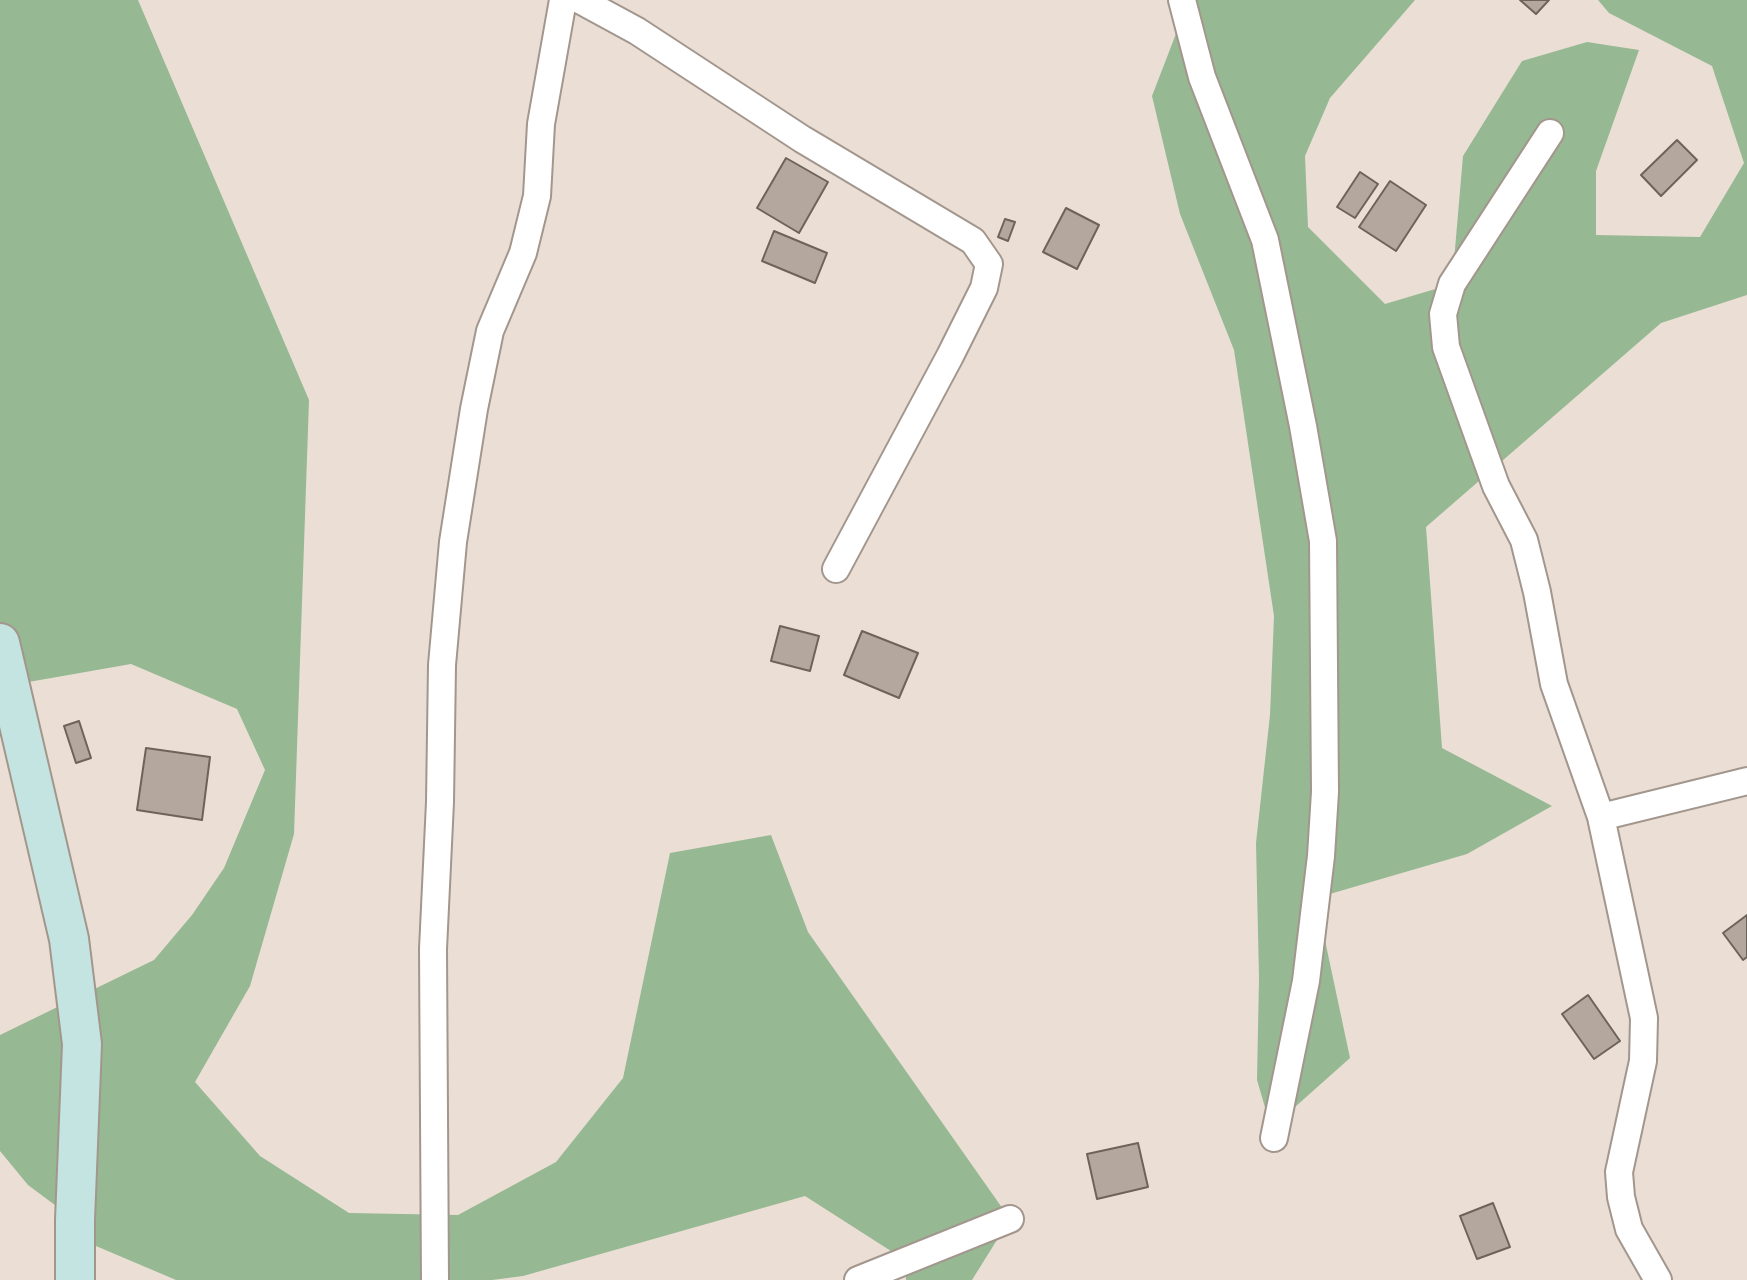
<!DOCTYPE html>
<style>
body{margin:0}
canvas{display:block;background:#ebded4}
</style>
<canvas width="1747" height="1280"></canvas>
<script>
const c = document.querySelector('canvas').getContext('2d');
c.lineJoin = 'round';
function fill(path, color) {
  c.fillStyle = color;
  c.fill(path, 'evenodd');
}
function trace(path, color, width, dash) {
  c.strokeStyle = color;
  c.lineWidth = width;
  c.lineCap = dash ? 'butt' : 'round';
  c.setLineDash(dash || []);
  c.stroke(path);
}
fill(new Path2D(`
 M0 0H138L309 400 294 834 250 986 195 1082 260 1156 349 1213 458 1215 556 1162 623 1078 670 853 771 835 808 932 1010 1219 972 1280H906L905 1260 805 1196 523 1276 492 1280H176L96 1246 75 1220 28 1185 0 1151V1035L154 960 192 915 224 868 265 770 237 709 131 664 0 687Z
 M1189 0H1415L1330 98 1305 156 1308 227 1385 304 1452 284 1463 156 1522 61 1587 42 1639 50 1596 171V235L1700 237 1744 163 1712 66 1609 13 1598 0H1747V295L1661 323 1426 527 1442 748 1552 806 1467 854 1316 898 1350 1058 1277 1123 1274 1138 1257 1080 1259 978 1256 843 1270 715 1274 616 1234 350 1180 214 1152 96Z`), '#96b993');
const building = new Path2D(`
 M1520 0H1549L1536 14Z
 M1677 140 1697 160 1661 196 1641 175Z
 M786 158 828 182 799 233 757 208Z
 M1360 172 1378 184 1355 218 1337 207Z
 M1390 181 1426 205 1396 251 1359 227Z
 M1066 208 1099 225 1077 269 1043 252Z
 M1005 219 1015 222 1008 241 998 237Z
 M774 231 827 253 815 283 762 261Z
 M780 626 819 636 810 671 771 661Z
 M862 631 918 653 899 698 844 675Z
 M79 721 91 758 76 763 64 726Z
 M146 748 210 757 202 820 137 810Z
 M1747 915V957L1743 960 1723 933Z
 M1588 995 1620 1041 1594 1059 1562 1014Z
 M1138 1143 1148 1187 1097 1199 1087 1154Z
 M1493 1203 1510 1247 1477 1259 1460 1216Z`);
fill(building, '#b4a89e');
trace(building, '#6e635a', 2);
const street = new Path2D(`
 M580 0 637 31 802 139 973 241 989 264 984 288 950 356 836 569
 M1182 0 1202 77 1265 240 1303 426 1323 541 1325 792 1321 856 1306 981 1274 1138
 M1550 133 1452 284 1443 314 1446 347 1496 486 1524 540 1537 592 1554 684 1601 817 1644 1018 1643 1061 1619 1172 1621 1197 1629 1229 1658 1280
 M1601 817 1747 781
 M435 1280 433 949 440 802 442 665 453 542 474 409 490 331 523 253 537 196 541 124 563 0
 M858 1280 1010 1219`);
const secondary = new Path2D(`
 M0 643 69 939 82 1044 75 1220V1280`);
trace(street, '#a2968d', 30);
trace(secondary, '#a2968d', 42);
trace(street, '#fff', 26);
trace(secondary, '#c3e4e0', 38);
</script>
